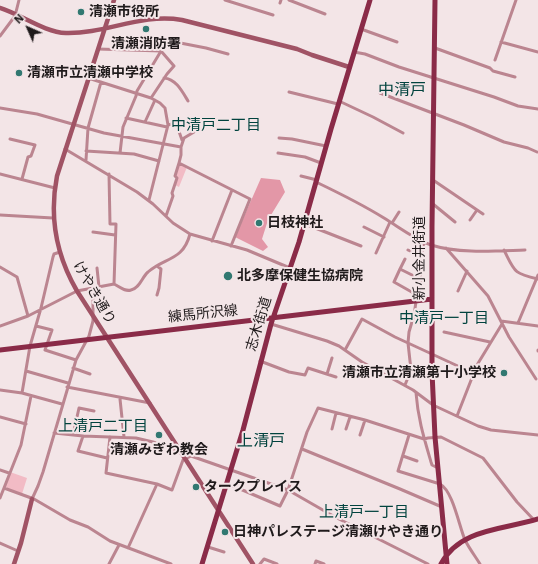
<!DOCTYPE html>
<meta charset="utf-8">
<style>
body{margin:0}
#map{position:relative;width:538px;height:564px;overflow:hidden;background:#f3e5e7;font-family:"Work Sans",sans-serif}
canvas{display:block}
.north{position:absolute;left:8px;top:8px;width:40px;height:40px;-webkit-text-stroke:3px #f3e5e7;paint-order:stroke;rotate:315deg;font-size:11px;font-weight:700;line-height:16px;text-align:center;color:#1f1a1b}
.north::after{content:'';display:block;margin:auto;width:14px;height:18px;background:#1f1a1b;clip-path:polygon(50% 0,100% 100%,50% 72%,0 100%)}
</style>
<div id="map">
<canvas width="538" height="564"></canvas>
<div class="north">N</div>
</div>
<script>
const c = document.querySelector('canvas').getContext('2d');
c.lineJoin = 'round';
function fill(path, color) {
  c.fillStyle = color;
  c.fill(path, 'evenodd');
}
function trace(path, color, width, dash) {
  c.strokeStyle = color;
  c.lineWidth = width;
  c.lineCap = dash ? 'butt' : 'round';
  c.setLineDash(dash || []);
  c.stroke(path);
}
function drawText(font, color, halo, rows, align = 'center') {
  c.font = font + ' "Work Sans","Noto Sans JP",sans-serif';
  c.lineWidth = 4;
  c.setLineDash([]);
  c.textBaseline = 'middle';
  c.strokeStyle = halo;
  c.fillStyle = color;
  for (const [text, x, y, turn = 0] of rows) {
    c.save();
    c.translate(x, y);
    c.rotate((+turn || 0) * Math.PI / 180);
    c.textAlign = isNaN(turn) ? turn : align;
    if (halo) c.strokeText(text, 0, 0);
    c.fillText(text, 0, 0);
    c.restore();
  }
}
fill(new Path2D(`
 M179 163 187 167 179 187 175 185 177 178 175 176Z
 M10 472 27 478 22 494 5 487Z`), '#f2bbc5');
fill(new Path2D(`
 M261 178 280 180 285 192 268 220 262 239 268 247 263 251 235 237Z`), '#e397a7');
trace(new Path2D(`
 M225 0 273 15
 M289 0 325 14
 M280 3 281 0
 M361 29 397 42
 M0 36 15 16 19 0
 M501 42 538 52
 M435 48 490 68 493 71 515 77
 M98 49 161 51 174 66 167 74 151 98
 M354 52 365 54 399 67 494 97 518 106 538 109
 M495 60 516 0
 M88 78 151 98 160 103 165 108 168 125 149 200
 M164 78C176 79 182 91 188 101
 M289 92 338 104
 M380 93 464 125 504 142 528 148 537 152
 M339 101 373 117 403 133
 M0 108 37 114 104 133 181 147V155L179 163 250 199 231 246
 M126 118 167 127
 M145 122 155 100
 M168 125 176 123 182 140
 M279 138 292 139 326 146
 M10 139 35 145 31 156 28 157 22 179
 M181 147 184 138 194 132
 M65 149 137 192 153 204 173 223 190 234 247 250 290 268
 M86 151 134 154 159 161
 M120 153 123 127 136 96 137 91 161 51 170 41 206 48 228 54
 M278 153 305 157 321 163
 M86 160 88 128 101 82
 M0 174 55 188
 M109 174 110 224H116L114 284
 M301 176 317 180
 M433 180 483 214
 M316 182C339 193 363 205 384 218 399 227 414 239 431 245 460 254 495 251 525 250
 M433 204 455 222
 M0 215 53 218
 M166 216 173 196 172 193 177 178 175 176 179 163
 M470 220 477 210
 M392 223 399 212
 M305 224 361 246
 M364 227 384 237
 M93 232 115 235
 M212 241 232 190
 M446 248 488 296 509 337 536 379
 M408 250 421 256
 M504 250C515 272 513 273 538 279
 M376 253 390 222
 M0 267 17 277 28 316
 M97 268 99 287
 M400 269 405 259
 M458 291 467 271
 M157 295 159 288 161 269 157 266
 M417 295 394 282 400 269 420 279
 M501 321 538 326
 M518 323 538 275
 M271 324 327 341 339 346 362 362 413 390 433 405 478 426 491 430 538 435
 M0 326 28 316 77 291 114 284C120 287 125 292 131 290 140 288 142 277 148 272 165 257 183 261 190 234
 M36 326 52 330 45 350 76 360
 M444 332 490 342
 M345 350 362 319 395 337 473 373
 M538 350V351
 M260 361 289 372 305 375 308 368 336 377
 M73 368 90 374
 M26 371 68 383
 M327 374 332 358
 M405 385 411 370 408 343 409 332 414 315 417 295 420 288 421 256 424 242
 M67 387 150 403
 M0 390 22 393 62 404
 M22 393 30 346 41 308 53 257 54 254 60 252
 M416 393C418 419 424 438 431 462L432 465 438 468
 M31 396 21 445 4 488 34 499 70 520 88 527 110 541 171 564
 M120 399 124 437
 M457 416 477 365 502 324
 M0 417 26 424
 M332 429 336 413
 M346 429 350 417
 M54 433 83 436 136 438 153 442 180 451
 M73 435 79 408 94 411
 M360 435 365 420
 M409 435 398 471 440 484C453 491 459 526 465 540 469 548 475 556 480 564
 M83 436 78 451 107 458
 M110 437 106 473 157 484 172 490 183 460 191 456 288 490 335 517 428 564
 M302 449 400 489 442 507
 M403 456 417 461
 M0 470 9 473
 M226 483 280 506 288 490 307 432 318 408 365 420 424 439 428 438 441 437 483 458 517 502 534 520
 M0 498 4 488
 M32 499 38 486 43 472 76 360 89 336 93 321V288
 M0 543 18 551
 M208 547 224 552
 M128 548 157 484
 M109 564 119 545
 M260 564 264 559 277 564
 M315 564 316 561 324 564`), '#bb8590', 3);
trace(new Path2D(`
 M114 0 57 176C49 217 56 255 77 291L253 564
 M0 8C22 15 44 32 66 33 106 34 140 13 182 20L297 49 312 55 349 67
 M14 564 21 543 32 499`), '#a05365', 4.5);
trace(new Path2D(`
 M435 0 432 226V372L435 437 447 564
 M0 350 432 299
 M202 564 243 430 271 324 299 242 331 129 370 0
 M441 564C460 528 504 530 538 519`), '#8a2b48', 5);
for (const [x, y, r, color] of [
 [81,12,4,"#317871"],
 [146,29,4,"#317871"],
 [19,73,4,"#317871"],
 [259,223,4,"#317871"],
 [228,276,5,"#317871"],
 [504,373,4,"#317871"],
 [159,435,4,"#317871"],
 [196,487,4,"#317871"],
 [225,532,4,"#317871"]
]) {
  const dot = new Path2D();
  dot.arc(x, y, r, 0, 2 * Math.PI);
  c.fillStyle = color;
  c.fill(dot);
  trace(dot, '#f3e5e7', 1.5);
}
drawText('bold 14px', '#1f1a1b', '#f3e5e7', [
 ["清瀬市役所",89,12],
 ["清瀬消防署",146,44,"center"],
 ["清瀬市立清瀬中学校",27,73],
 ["日枝神社",267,223],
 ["北多摩保健生協病院",237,276],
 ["清瀬市立清瀬第十小学校",496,373,"right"],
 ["清瀬みぎわ教会",159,450,"center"],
 ["タークプレイス",204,487],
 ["日神パレステージ清瀬けやき通り",233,532]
], 'left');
drawText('14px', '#1f1a1b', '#f3e5e7', [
 ["新小金井街道",420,258,-90],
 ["けやき通り",94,293,60],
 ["練馬所沢線",203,314,-6],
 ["志木街道",259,324,-73]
]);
drawText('15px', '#01433e', '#f3e5e7', [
 ["中清戸二丁目",216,126],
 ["中清戸一丁目",444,319],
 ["上清戸二丁目",103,427],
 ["上清戸一丁目",364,513]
]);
drawText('16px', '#01433e', '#f3e5e7', [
 ["中清戸",402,90],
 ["上清戸",261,441]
]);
</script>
